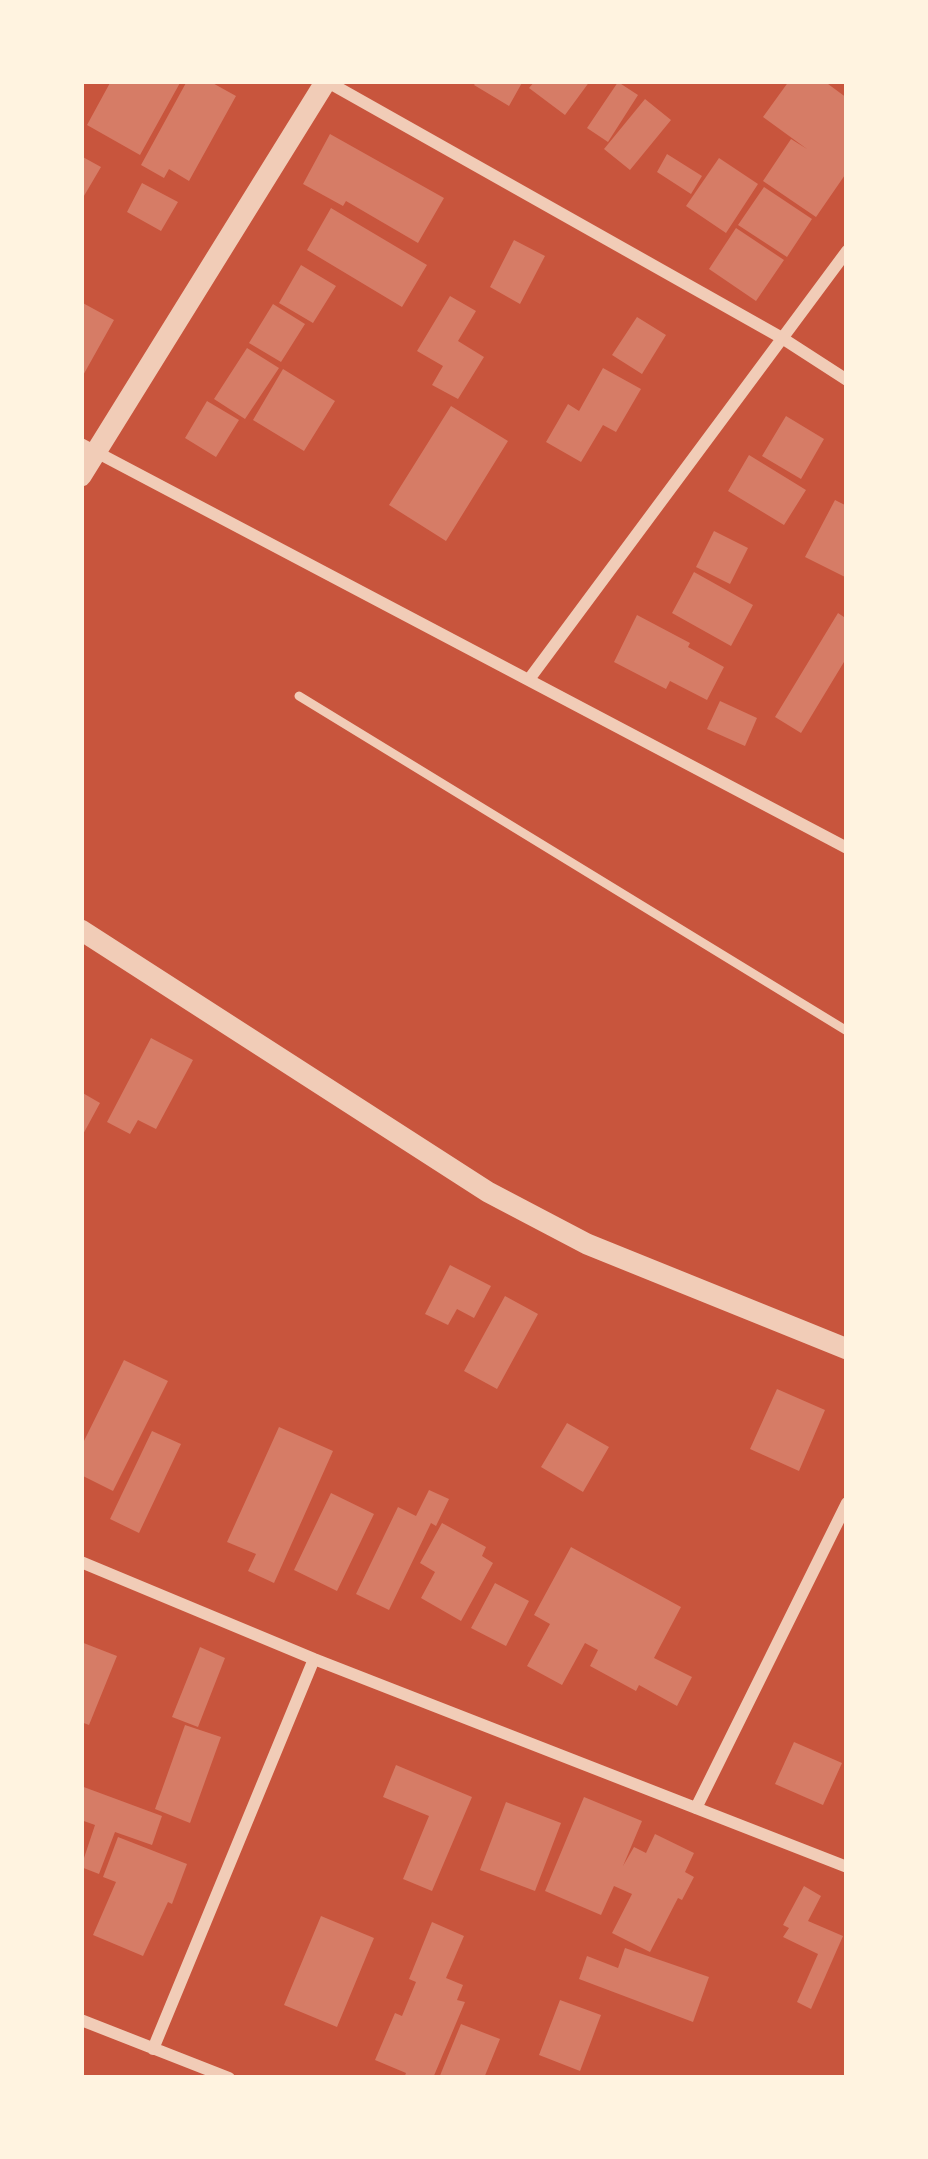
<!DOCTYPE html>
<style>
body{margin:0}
#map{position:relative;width:928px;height:2159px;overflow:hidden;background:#c8553d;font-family:Commissioner,sans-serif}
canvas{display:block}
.frame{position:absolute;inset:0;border:84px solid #fff3e0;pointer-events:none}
</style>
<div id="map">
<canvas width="928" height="2159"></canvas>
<div class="frame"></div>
</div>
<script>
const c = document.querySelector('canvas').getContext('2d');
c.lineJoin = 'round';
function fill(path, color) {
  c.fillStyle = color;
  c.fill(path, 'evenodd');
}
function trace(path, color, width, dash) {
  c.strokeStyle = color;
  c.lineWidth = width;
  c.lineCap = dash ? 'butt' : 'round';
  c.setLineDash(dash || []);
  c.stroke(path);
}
fill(new Path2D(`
 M111 81H181L140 155 87 125Z
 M187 81H209L236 96 189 181 169 169 164 178 141 165Z
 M477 81H523L509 106 474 85Z
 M535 81H590L565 115 529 88Z
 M789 81H824L847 98V172L816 217 763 181 791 139 807 149 763 117Z
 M618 82 638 95 608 142 587 128Z
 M645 99 671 120 630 170 604 149Z
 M330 134 444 198 418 243 346 201 343 206 303 184Z
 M667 154 702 176 691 194 657 172Z
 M81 156 101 167 81 201Z
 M719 158 758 184 726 233 686 206Z
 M142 183 178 202 161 231 127 212Z
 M764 187 812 219 787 257 738 225Z
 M331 208 427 265 402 307 307 250Z
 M736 228 784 260 756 301 709 269Z
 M514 240 545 256 520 304 490 287Z
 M301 265 336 286 313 323 279 303Z
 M450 296 476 311 458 341 484 357 458 399 432 385 443 366 417 351Z
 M81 302 114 320 81 379Z
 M273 304 305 324 281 362 249 343Z
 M637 317 666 335 642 374 612 355Z
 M247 348 279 368 245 419 214 399Z
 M603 368 641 389 616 432 603 425 581 462 546 442 568 404 579 411Z
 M283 369 335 401 304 451 253 420Z
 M207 401 239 420 216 457 185 438Z
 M451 406 508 441 446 541 389 505Z
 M786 416 824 439 801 479 762 456Z
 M749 455 806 490 784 525 728 491Z
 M835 500 847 506V578L805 557Z
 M714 531 748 548 730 584 696 567Z
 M694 572 753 605 731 646 672 613Z
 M838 613 847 619V657L801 733 775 717Z
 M637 615 690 643 688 647 724 667 707 700 670 681 666 689 614 662Z
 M720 701 757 718 745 746 707 729Z
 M151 1038 193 1060 156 1129 138 1120 130 1134 107 1122Z
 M81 1092 100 1103 81 1138Z
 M450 1265 491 1286 474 1318 457 1309 448 1325 425 1314Z
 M505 1296 538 1314 497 1389 464 1371Z
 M124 1360 168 1381 113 1491 81 1475V1447Z
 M777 1389 825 1410 799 1471 750 1449Z
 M567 1423 609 1447 583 1492 541 1467Z
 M279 1427 333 1451 274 1583 248 1571 256 1554 227 1542Z
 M152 1431 181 1444 139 1533 110 1519Z
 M429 1490 449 1499 436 1526 431 1523 389 1610 356 1594 398 1507 416 1516Z
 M331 1493 374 1514 337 1591 294 1570Z
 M442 1523 486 1547 482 1556 493 1563 461 1621 421 1598 435 1572 420 1563Z
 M571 1547 681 1607 654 1658 692 1677 677 1706 639 1685 636 1691 590 1666 598 1650 585 1643 562 1685 527 1666 550 1624 534 1615Z
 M495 1583 529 1601 506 1646 471 1628Z
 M81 1642 117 1656 89 1725 81 1722Z
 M200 1647 225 1658 198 1727 172 1717Z
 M185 1725 221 1737 190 1823 155 1809Z
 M794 1742 842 1763 823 1805 775 1784Z
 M396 1765 472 1797 432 1891 403 1879 429 1816 383 1797Z
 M81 1786 162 1816 152 1845 115 1832 99 1874 81 1867 95 1825 81 1820Z
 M584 1797 642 1821 623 1866 634 1847 646 1853 655 1834 694 1853 685 1872 694 1877 682 1900 678 1898 650 1952 612 1933 632 1894 614 1886 601 1915 545 1891Z
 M506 1802 561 1823 535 1891 480 1870Z
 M118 1837 187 1864 172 1904 168 1902 143 1956 93 1935 116 1882 103 1877Z
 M804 1886 821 1896 808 1921 843 1936 811 2009 797 2002 818 1954 783 1937 789 1928 783 1925Z
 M321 1916 374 1938 337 2027 284 2005Z
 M432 1922 464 1936 446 1978 463 1985 457 2000 465 2002 433 2078H404L406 2073 375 2060 395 2013 402 2016 416 1982 409 1979Z
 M625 1948 709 1977 693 2022 579 1979 587 1956 618 1968Z
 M560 2000 601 2015 580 2071 539 2055Z
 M461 2024 500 2039 484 2078H439Z`), '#d67c66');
trace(new Path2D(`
 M299 696 847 1031`), '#f1ccb7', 9);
trace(new Path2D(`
 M326 81 782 338 847 380
 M81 444 847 848
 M530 678 847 251
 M81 1562 314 1659 847 1867
 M696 1808 847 1503
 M81 2020 229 2078
 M153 2049 314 1659`), '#f1ccb7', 12);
trace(new Path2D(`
 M81 476 326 81
 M81 930 488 1192 587 1244 847 1349`), '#f1ccb7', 21);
</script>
